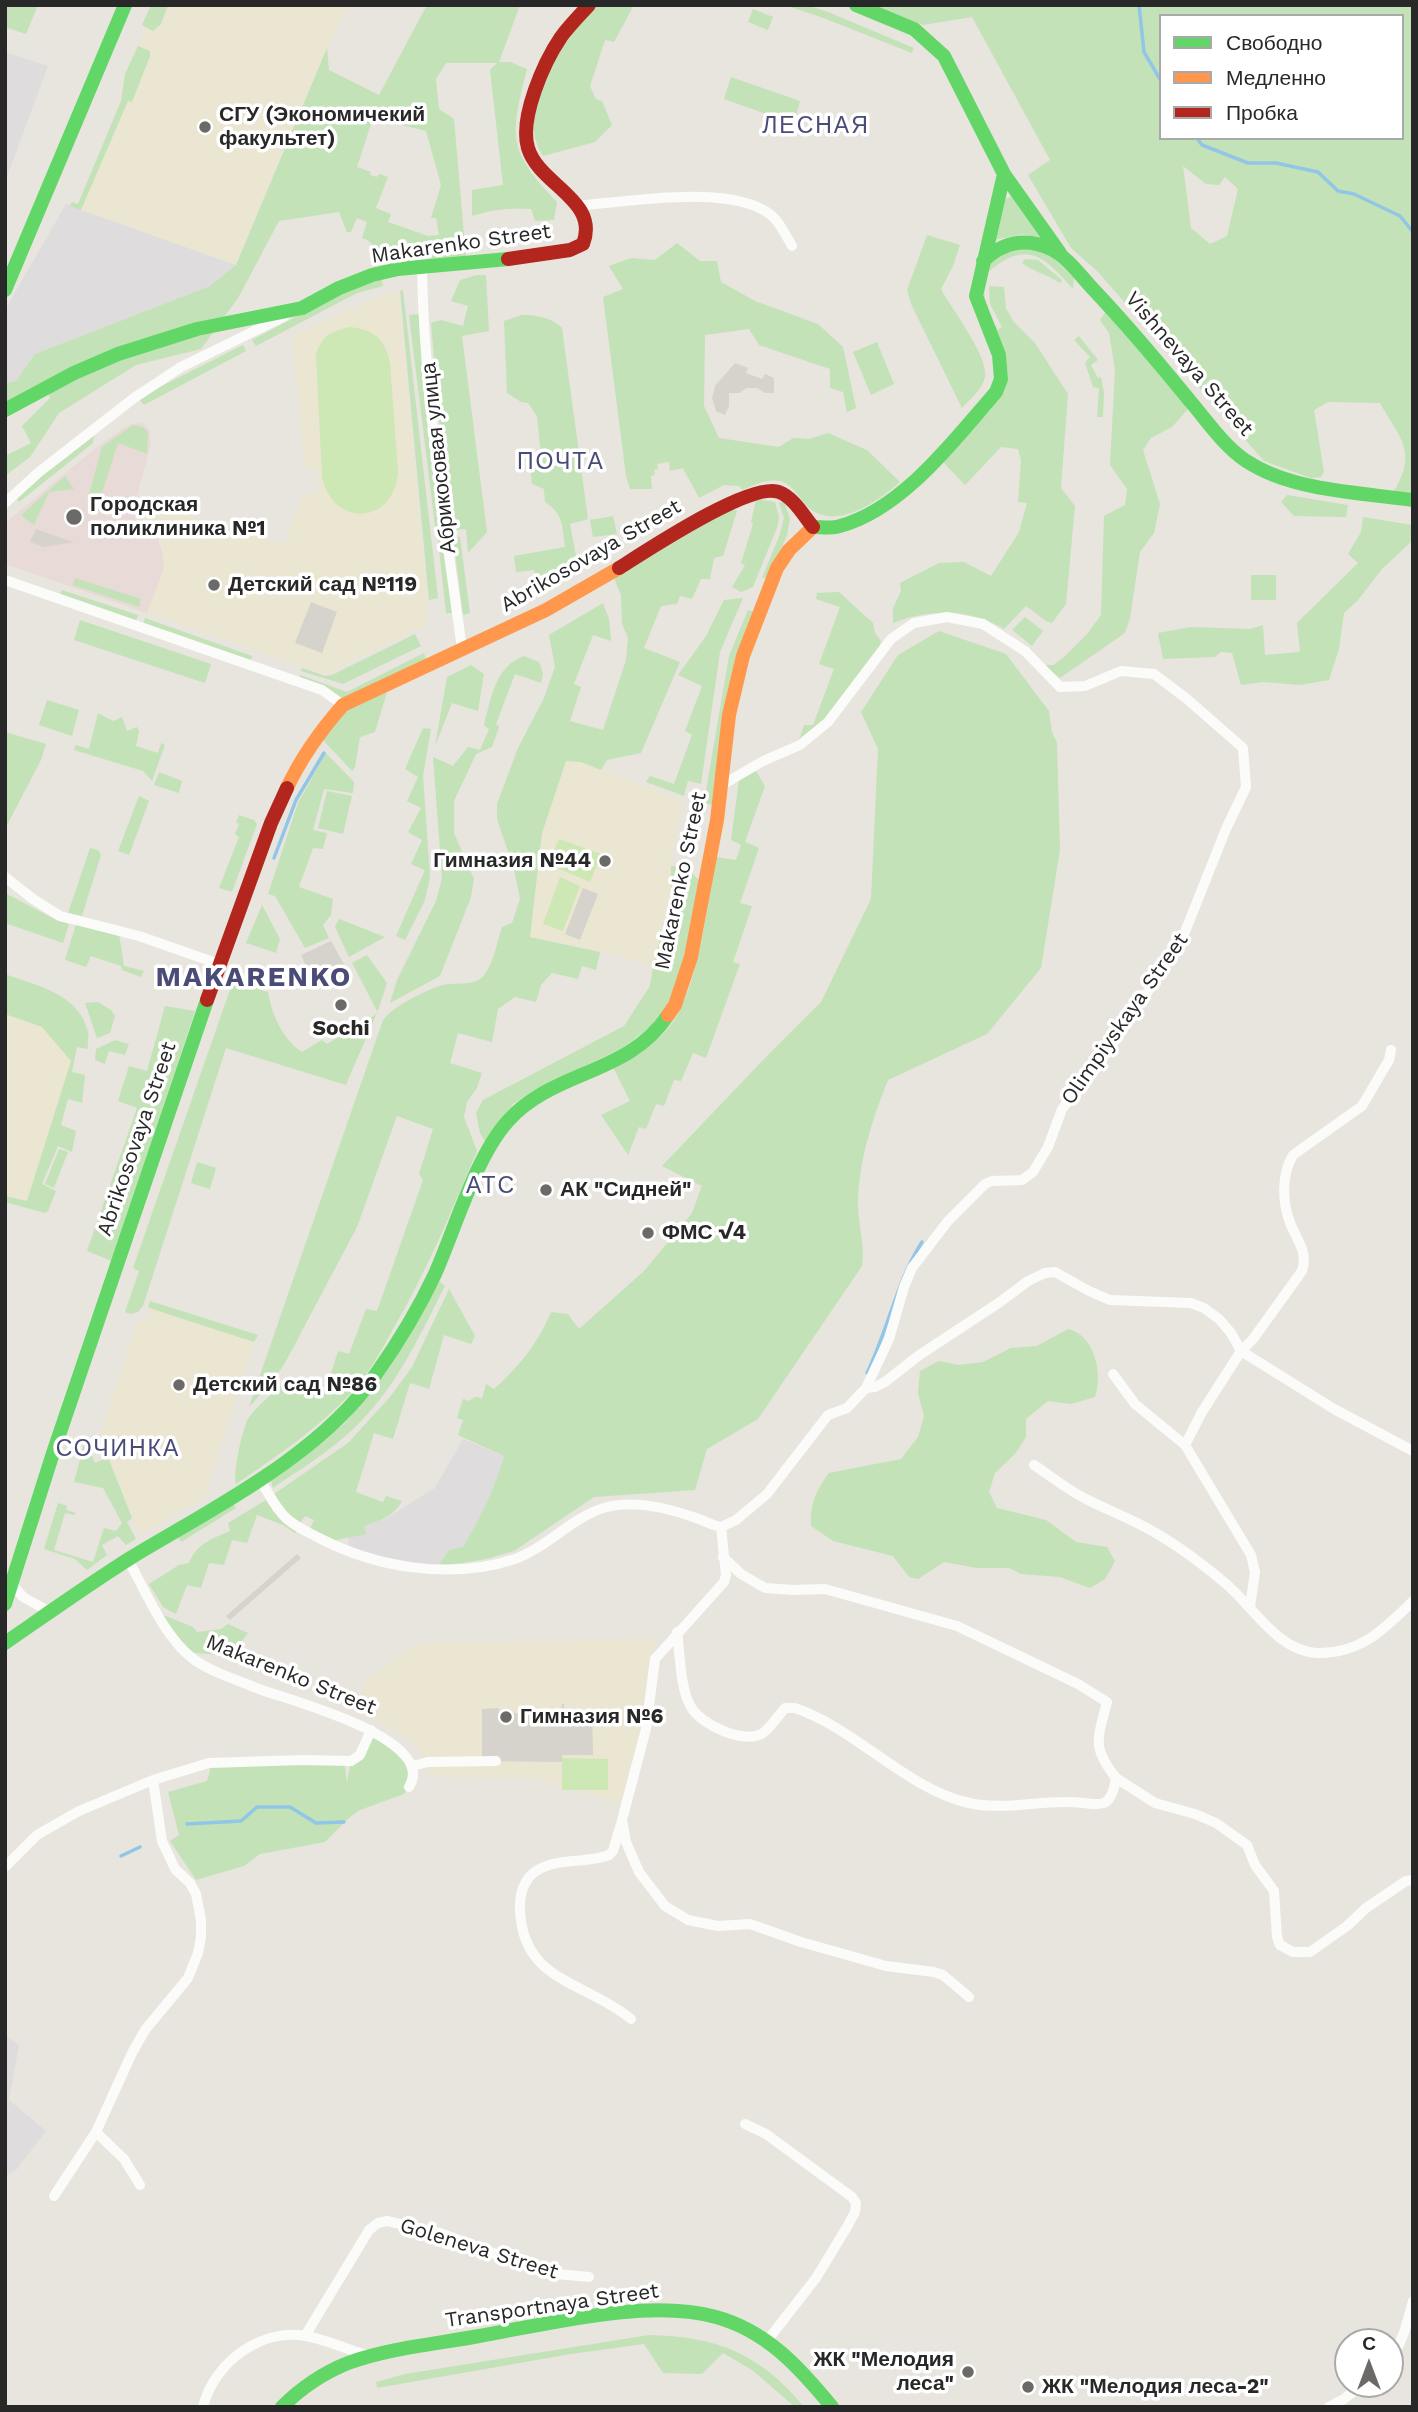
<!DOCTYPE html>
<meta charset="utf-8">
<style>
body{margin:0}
#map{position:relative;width:1418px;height:2412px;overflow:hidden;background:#e7e5de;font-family:"Work Sans",sans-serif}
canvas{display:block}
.frame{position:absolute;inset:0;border:7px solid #282828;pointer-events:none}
.legend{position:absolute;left:1159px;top:14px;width:245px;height:126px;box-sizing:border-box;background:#fff;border:2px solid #a9a9a9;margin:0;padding:9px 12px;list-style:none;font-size:21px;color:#282828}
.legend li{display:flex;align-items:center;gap:14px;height:35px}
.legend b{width:35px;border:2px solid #a9a9a9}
.north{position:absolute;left:1334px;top:2328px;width:70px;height:70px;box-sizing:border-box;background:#fff;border:2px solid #a9a9a9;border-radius:50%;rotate:0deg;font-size:19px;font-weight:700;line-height:28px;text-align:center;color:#282828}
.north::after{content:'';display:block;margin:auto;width:24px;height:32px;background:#6b6a68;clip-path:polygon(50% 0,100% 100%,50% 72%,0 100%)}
</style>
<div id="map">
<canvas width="1418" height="2412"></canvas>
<div class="frame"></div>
<ul class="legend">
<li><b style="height:9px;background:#63d668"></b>Свободно</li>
<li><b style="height:9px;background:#ff974d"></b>Медленно</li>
<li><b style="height:9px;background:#b3261e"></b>Пробка</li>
</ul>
<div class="north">С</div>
</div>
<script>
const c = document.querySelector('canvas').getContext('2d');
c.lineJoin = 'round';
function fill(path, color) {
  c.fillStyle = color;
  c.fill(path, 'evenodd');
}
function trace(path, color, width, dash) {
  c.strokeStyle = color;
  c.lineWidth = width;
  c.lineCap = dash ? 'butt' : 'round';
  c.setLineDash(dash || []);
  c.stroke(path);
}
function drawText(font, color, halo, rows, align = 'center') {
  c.font = font + ' "Work Sans",sans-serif';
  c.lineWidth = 7;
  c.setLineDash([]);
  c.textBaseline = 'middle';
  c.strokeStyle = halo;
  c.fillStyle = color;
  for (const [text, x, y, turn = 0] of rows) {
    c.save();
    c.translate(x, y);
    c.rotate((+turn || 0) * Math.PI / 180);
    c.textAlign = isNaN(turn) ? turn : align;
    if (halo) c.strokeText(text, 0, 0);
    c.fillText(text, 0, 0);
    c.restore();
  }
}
fill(new Path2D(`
 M5 52 48 66 5 182Z
 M66 204 236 265 210 286 35 354 16 381 5 384V310Z
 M463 1439 504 1456 498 1477 479 1520 463 1548 449 1550 437 1567 349 1551 348 1531 387 1518 435 1488Z
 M5 2035 19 2045 9 2100 46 2131 16 2170 5 2176Z`), '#dedcdd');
fill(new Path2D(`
 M156 5H340L348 8 327 48 301 106 236 265 81 210 128 100 142 53 138 46Z
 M398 289 427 599 426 625 325 674 147 613 164 568 155 529 143 519 145 503 285 544 302 497 319 489 317 469H305L292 335Z
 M566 761 581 762 683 800 671 857V899L653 966 574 945 530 938 542 833Z
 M5 1014 42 1027 72 1061 27 1202 5 1195Z
 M152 1309 254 1342 205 1497 139 1536 100 1434 137 1322 146 1318Z
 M656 1639 646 1683 637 1748 619 1804 537 1778 434 1777 428 1772 418 1745 383 1723 359 1711 366 1681 418 1643Z`), '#eae6d2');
fill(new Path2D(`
 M139 422 144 423 149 430 151 444 135 503V521L143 519 155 529 162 552 164 568 147 613 5 564V523L96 448 125 427Z`), '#e8dad6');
fill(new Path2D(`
 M5 5H38L26 34 5 27Z
 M151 5H168L161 24 153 31 142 25Z
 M427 5H520L499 62H510L527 69C510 137 507 150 557 202L554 220 535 221 531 209C512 207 489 210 472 216V190L503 185 490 70 497 63H446L436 79 439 109 454 119 466 258 380 262C377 250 374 242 362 238L367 222 357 218 351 232H347L339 212 279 221 238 298 201 349 136 365 59 413 30 457 5 476V456L31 443 22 426 50 398 43 382 5 404 6 383 16 381 35 354 210 286 236 265 327 48 329 70 379 95ZM373 118 426 131 441 185 431 218H436L439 235 428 236 388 222 391 214 376 208 388 177 379 174 377 177 370 175 371 172 357 167Z
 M597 5H634L614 42 605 40 590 86 596 99 602 101 612 125 595 142 543 156C536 145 533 133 533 120 535 97 557 52 570 34 578 23 588 14 597 5Z
 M785 5H807L828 12 914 48 912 53 826 19Z
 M873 5H1413V494L1393 493C1418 452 1401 440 1380 403L1328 402 1314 410 1324 472 1321 477 1311 478 1264 461 1097 271 1071 248 1028 175 1050 160 972 17 923 25ZM1161 16H1402V138H1161ZM1183 166 1206 184 1219 185 1225 177 1238 189 1227 236 1210 244 1191 228Z
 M753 9 773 17 768 30 748 22Z
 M138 46 150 51V56L132 102 128 101 81 210 70 206 72 202 78 204 121 101 125 74Z
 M731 77 800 101 794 124 724 99Z
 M1012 196 1046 242 1023 234 994 240 1004 200Z
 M927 235 960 245 953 266 941 289C951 308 989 357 985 377 982 390 970 399 962 408L911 304 907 290Z
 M677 243 700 261H717L721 282 755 301 818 324 843 347 856 408 847 412 843 392 830 388V369L759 345 749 329 705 335 704 406 719 438 779 447 793 438 809 439 828 433 867 450 900 482C878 501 837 531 809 508 800 500 795 487 783 482 769 477 754 485 742 490L740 486 724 485 699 498 683 468 670 471 669 462 657 464 658 469 654 470 655 475 651 476 652 489H630L626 476 603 297 623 289 609 266 631 258 655 260Z
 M1014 247 1048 253 1074 278 1073 289C1044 256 1027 239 988 272L984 264Z
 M1025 259 1038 260 1062 280 1060 283C1047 274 1035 273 1022 263Z
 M477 275H486L489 331 462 336 487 532 468 553 466 529 453 530 441 442 431 323 441 320 463 326 468 306 451 301 460 280Z
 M381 277 383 286 357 293 256 346 252 340 337 295Z
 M984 285C984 303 989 314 998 330L1002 327 990 304 989 286 1004 287 1006 308 1013 321 1035 343 1068 394 1061 488 1075 506 1066 604 1052 623 1046 621 1026 606 1004 629C969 608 930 609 893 623V608L901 591 900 583 939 563 964 562 991 576 1019 532 1027 503 1018 502 1021 460 1018 449 1001 447 965 485 940 459 1004 388 1008 376 1006 355 981 308Z
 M403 290 438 598 429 600 400 291Z
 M1107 310 1188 409 1172 427 1151 438 1143 450 1160 504 1154 533 1140 552 1130 618 1125 633 1060 678 1042 665H1053L1063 658 1087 634 1101 615 1104 516 1125 505 1127 489 1110 465 1115 370 1109 333 1100 320Z
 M420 314 444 533 436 534 409 315Z
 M522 315C537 315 551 317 562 328L588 519 570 524 579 572 542 593 534 570 516 572 514 556 565 547C562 525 564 515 545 502L544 489 532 484 529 454H540L541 456 537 416 528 403 521 402 507 393 504 321Z
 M1079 336 1098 360 1091 365 1098 378 1101 377 1104 393 1103 417H1097L1099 388 1093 387 1085 363 1090 357 1074 340Z
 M877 342 894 384 871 395 853 352Z
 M243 345 246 351 144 405 138 398Z
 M133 425 143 427 148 432 147 454 118 443 99 502 88 498 102 447Z
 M94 436 93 443 19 502 16 498 42 476Z
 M65 476 74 489 49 492 34 525 21 515Z
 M1287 495 1348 505 1346 517 1294 516 1281 502Z
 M756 499 775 502 779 517 778 525 753 587 741 592 732 587 745 565 741 563 753 524 751 522Z
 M784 501 790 519 787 535 769 577 762 578 780 534 784 518 779 503Z
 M730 507 737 511 723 556 714 558 710 579H701L692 599 680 596 677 604 661 606 644 648 680 662 641 753 607 760 601 770 581 762 566 761 542 833 530 937 600 952 596 970 582 966 578 979 552 973 541 985 536 1002 515 997 498 1009 492 1042 458 1033 450 1063 482 1073 477 1088 467 1102 464 1117 477 1151C451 1212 427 1271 393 1329 381 1351 369 1373 353 1391 319 1428 277 1456 236 1484 233 1471 242 1431 248 1419 256 1406 273 1394 283 1383L323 1398 338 1351 349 1354 366 1309 377 1311 423 1180 419 1174 433 1129 397 1116 357 1227 285 1363 272 1382 249 1407 383 1020C395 1005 421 993 439 986 453 981 476 988 485 974 494 961 497 942 502 927L512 923 520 899 514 869 497 819V804L518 748 544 698 555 667 549 635 603 603 609 619 611 641 593 635 574 684 581 687 570 721 603 730 626 660 628 638 622 624 621 595 613 576Z
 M613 516 617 534 593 537 590 520Z
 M1363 517 1412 525 1413 540 1382 569 1358 600 1344 613 1339 649 1329 680 1300 685 1263 682 1241 685 1232 653 1221 652 1215 657 1163 659 1158 633 1191 627 1250 629 1263 625 1265 655 1300 652 1297 623 1358 563 1348 554 1361 532Z
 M453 537H460L470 613 463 615Z
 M444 539 453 613H446L438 540Z
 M1251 575H1276V600H1251Z
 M75 578 141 599 139 607 73 585Z
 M62 590 138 615 136 621 60 594Z
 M839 592 873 623 875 633 881 641 879 648 826 720 798 743 804 725H813L834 669 819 664 840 607 816 599 817 593Z
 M743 598 720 652 701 784 688 781 684 796 646 782 650 776 674 784 692 735 685 731 702 686 678 675 706 636 724 600Z
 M748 610 757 613 726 703 712 805 704 802 729 656Z
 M1025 617 1043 631 1032 646 1012 630Z
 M145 618 252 656 251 661 143 624Z
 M80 620 211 664 205 683 74 640Z
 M939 631 1006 654 1049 711 1052 732 1057 743 1060 850 1041 968 987 1034 888 1080C872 1120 858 1163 858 1207 859 1228 865 1246 862 1266L758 1419 707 1449 695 1490 594 1497 514 1551 486 1559 437 1567 449 1550 463 1547C480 1518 495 1489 504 1456L458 1435 463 1420 457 1418 463 1399 469 1401 475 1397 482 1398 486 1384 494 1389C518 1368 539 1342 551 1312L568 1314 579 1329 644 1271 692 1213 702 1186 662 1166 765 1058 821 1002 871 899 878 749 861 712 898 655Z
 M415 634 421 646 343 684 301 671 302 668 325 676 332 675Z
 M424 653 427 662 343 700 299 679 300 675 347 692Z
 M524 656 539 662 543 673 541 683 515 674 496 724 499 727 492 747 476 754 454 801V833L474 879 471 897 440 976 390 1003 397 980 436 901 442 878 433 757 453 766 468 747 480 750 489 729 484 725C491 699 495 666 524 656Z
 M471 665 484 674 478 711 452 703 435 746 447 677Z
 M388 689 375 732 360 737 355 767 352 771 322 739 347 709Z
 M47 700 79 710 72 736 39 725Z
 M98 713 113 721 122 717 127 731 137 727 139 731 136 746 158 753 161 743 165 745 152 781 143 771 74 750 76 745 89 749Z
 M423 728 431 729 423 776 430 877 425 900 405 940 396 936 425 870 411 864 422 840 408 832 421 808 407 801 418 777 405 769Z
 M5 732 46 744 41 760 5 829Z
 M326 753 354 782 353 793 324 789 313 830 327 833 323 849 313 848 299 887 333 899 331 915 323 925 329 938 305 948 275 896 268 894 298 803Z
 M756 771 765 786 745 842 759 848 740 903 752 906 733 962 740 964 706 1058 693 1053 681 1081 674 1080 664 1106 656 1104 646 1129 639 1127 628 1155 601 1115 630 1101 613 1067C629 1056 649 1047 663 1034 697 1004 708 902 716 857L736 860 741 845 731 840 739 780Z
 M159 772 182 781 179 793 154 785Z
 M327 791 352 796 343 834 318 828Z
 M139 796 149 801 129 855 118 851Z
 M239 815 254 820 257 824 232 892 219 888 239 837 235 834 239 824 236 822Z
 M90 848 98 850 101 855 82 916 68 913Z
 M671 866 685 867 699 880 685 955 668 1003 650 1027 624 1047 531 1092 513 1104 486 1143 480 1133 476 1113 483 1100 624 1026 650 986 653 966 671 899Z
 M5 893 58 921 69 924 63 943 5 923Z
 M262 905 280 939 276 953 246 943Z
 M339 919 385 937 349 957 335 927Z
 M76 924 119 934 124 966 144 971 141 977 122 970 121 966 91 956 86 967 65 960Z
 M367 955 387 983C377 1019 360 1050 346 1085L226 1048 143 1306 138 1312 131 1314 125 1312 139 1271 133 1268 233 981 268 992C271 1013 283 1040 302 1052L322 1040 327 1044 378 1013 352 963Z
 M5 974C37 986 79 993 88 1032 89 1037 87 1044 88 1049L77 1047 72 1072 85 1075 82 1103 68 1099 61 1125 76 1131 72 1152 58 1146 42 1184 56 1191 48 1211 45 1213 5 1202V1196L27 1201 71 1061 42 1027 5 1014Z
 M98 1002 111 1010 115 1016 110 1033 97 1038 85 1003Z
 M165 1006 195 1011 112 1261 87 1251 137 1108 118 1101 129 1066 147 1071Z
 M115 1040 129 1044 125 1055 109 1051 105 1064 95 1060 96 1049Z
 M59 1149 68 1152 54 1188 45 1184Z
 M197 1162 216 1168 210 1189 191 1183Z
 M435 1282H440L445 1286C417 1341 392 1397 343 1438 321 1457 296 1472 273 1488L270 1477 344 1424 381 1379Z
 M449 1289 475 1336 471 1344 444 1335 429 1389 410 1383 393 1439 374 1433 356 1492 383 1502 386 1496 402 1501C393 1517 381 1520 364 1526L366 1534 332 1541 310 1529 314 1520 305 1516 300 1523 282 1508 274 1494 348 1443 390 1397 412 1367Z
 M150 1301 258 1335 254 1342 152 1309 148 1307Z
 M1068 1329C1095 1335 1103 1374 1095 1397L1071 1404 1048 1401 1026 1419V1437L1015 1454 995 1473 989 1492 997 1508 1046 1520 1076 1542 1107 1547 1115 1561 1105 1579 1090 1588 1060 1577 1021 1574 1009 1568H977L944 1562 918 1579 909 1577 893 1556 833 1541 811 1526C810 1503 816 1491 829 1473L901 1459 918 1437 924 1416 918 1393 920 1371 939 1361 958 1365 983 1362 1011 1348 1037 1346Z
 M85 1440 95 1463 108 1457 132 1518 127 1522 136 1539 126 1545 118 1536 102 1545 107 1555 87 1570 75 1559 44 1549 58 1503 67 1506 66 1510 76 1513 75 1515 65 1513 54 1550 93 1562 104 1528 116 1531 122 1523 103 1488 74 1482Z
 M266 1500 273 1511 297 1531 295 1533 283 1525 257 1515 247 1543 232 1540 224 1565 209 1563 201 1588 187 1585 176 1614 163 1607 149 1584 179 1565 189 1563C197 1543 212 1539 230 1531L228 1523Z
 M233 1503 236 1508 181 1542 177 1535Z
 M156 1612 193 1627 197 1632 221 1629 228 1624 248 1633 233 1652 221 1655 184 1652Z
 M371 1730 412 1766 409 1787 404 1794 360 1810 350 1817 325 1842 260 1854 244 1866 196 1880 170 1841 179 1835 168 1792 207 1781 210 1771 209 1763 344 1760 347 1783 351 1761Z
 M649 2335C716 2336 761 2354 804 2407H795L752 2370 723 2353 702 2374 663 2373 644 2344 571 2354 377 2388 376 2382 405 2374Z`), '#c3e2b7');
fill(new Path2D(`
 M349 327C373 329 385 338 390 363L398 473C393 525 333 528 322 477L316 354C323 335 330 332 349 327Z
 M559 839 601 854 590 882 548 864Z
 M560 877 580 886 563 931 543 924Z
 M562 1758 608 1759V1790H562Z`), '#cde7b5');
fill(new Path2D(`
 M735 363 748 368 746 373 762 379 765 374 774 378V393H765L757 388H746L740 393H729V406L725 415 716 411 712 398 715 386Z
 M36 529 73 542 44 547 30 542Z
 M311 602 337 612 322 653 295 643Z
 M583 888 598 894 580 940 565 934Z
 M331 941 345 966 302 989 308 970 301 955Z
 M297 1554 301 1558 230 1620 226 1616Z
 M562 1704H564V1714H592L593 1755H562V1762L482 1761V1709L499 1708V1713L561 1714Z`), '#d5d3cc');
trace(new Path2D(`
 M1139 5 1144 52 1161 81
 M1197 138 1202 145 1248 163H1276L1318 172 1338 191 1354 194 1400 216 1413 232
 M274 858 296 800 324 753
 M867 1373C888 1330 896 1283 922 1242
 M187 1824 241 1821 257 1807H290L316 1823 344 1822
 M121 1856 140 1847`), '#92c6e7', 3.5);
trace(new Path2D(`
 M576 206C628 202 730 183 771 215 780 222 786 236 792 246
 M422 267C424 393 445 524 462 649
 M5 503 39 472 134 398 181 367 285 316
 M5 580 322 690 343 705
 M722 785 763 761 800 745 828 722 891 639 914 623 947 617 983 624 1025 651 1060 687 1085 686 1121 671 1154 674 1187 699 1243 748 1246 787 1226 829 1181 942 1110 1048 1062 1109 1048 1147 1033 1172 1022 1180 992 1181 985 1184 948 1221 912 1268 904 1287 889 1339 866 1388 847 1408 828 1415 767 1494 736 1520 721 1527 726 1575 724 1582 655 1659 646 1729 622 1820 626 1842 639 1872 665 1906 688 1920 718 1926 750 1924 801 1942 886 1966 934 1972 943 1975 969 1997
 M5 877 33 899 60 916 139 936 219 964
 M1113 1374 1135 1404 1185 1445 1251 1555 1255 1572 1250 1607
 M866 1388 875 1387 885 1382 918 1356 1000 1302 1028 1281 1045 1273 1055 1272 1089 1291 1110 1300 1191 1303 1204 1308 1219 1319 1231 1333 1241 1351 1334 1409 1413 1451
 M1185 1445 1202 1412 1241 1351 1253 1339 1302 1271C1308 1252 1298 1242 1291 1225 1282 1204 1281 1175 1293 1155L1362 1106 1389 1060 1391 1050
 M1034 1465C1052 1477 1069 1491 1088 1500 1104 1508 1121 1515 1137 1523 1168 1538 1199 1561 1225 1583 1253 1606 1277 1651 1317 1653 1361 1654 1384 1629 1413 1601
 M260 1479C268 1492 275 1508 287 1519 296 1527 308 1532 319 1538 377 1568 451 1580 515 1559 548 1547 573 1516 607 1507 635 1500 671 1509 696 1518 705 1521 712 1525 721 1527
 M128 1560C146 1591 163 1635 192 1658 210 1672 238 1680 259 1689 288 1700 439 1738 409 1787
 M11 1583 23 1597 50 1612
 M677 1632C680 1653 680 1689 691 1707 701 1725 745 1745 763 1733 771 1727 778 1716 785 1708H795C855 1728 908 1790 969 1803 1000 1810 1033 1802 1065 1802 1097 1801 1110 1816 1116 1778 1091 1747 1098 1738 1107 1702L1078 1684 957 1626 825 1589 793 1590 765 1588 741 1574 723 1557
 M412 1766 428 1762 496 1761
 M1116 1778 1155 1803 1195 1814 1216 1823 1247 1845 1255 1865 1274 1891 1277 1937 1280 1945 1293 1952H1310L1347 1926 1366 1908 1406 1881 1413 1880
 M621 1824 613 1851 609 1855C586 1864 557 1857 536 1871 524 1879 519 1895 520 1909 522 1982 585 1981 631 2019
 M5 1867 37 1835 79 1811 153 1780 209 1763 303 1760 351 1761 360 1755 371 1730
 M745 2124 766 2134 852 2197 856 2203 855 2212 847 2227 816 2278 767 2341
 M96 2132 124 2159 140 2185
 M54 2196 96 2132 132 2053 145 2030 188 1978 198 1953 201 1937V1920L196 1894 190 1883 175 1869 162 1841 153 1780
 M305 2336 369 2230 378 2223 387 2221 440 2233 546 2273 589 2277
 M1390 2359C1403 2343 1407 2322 1413 2301
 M203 2407C214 2363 260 2328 306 2336 327 2340 349 2350 369 2356
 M1329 2407 1344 2399 1363 2384`), '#fbfbfa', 10);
trace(new Path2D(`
 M856 5 914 29 944 56 1004 174 1060 253
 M983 261C1003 242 1025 237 1051 249 1066 256 1081 276 1093 289 1127 325 1159 363 1190 401 1209 423 1227 451 1253 465 1297 491 1363 493 1413 500
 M5 290 125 5
 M5 410 74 373 118 354 197 329 302 308 339 288 372 275 398 269 508 259
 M813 527C822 527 832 529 840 526 903 509 955 439 996 392L1001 379 999 355 976 296 1004 174
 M5 1604 54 1450 207 1000
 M5 1643C47 1614 89 1584 132 1557 213 1508 322 1454 376 1374 398 1343 419 1308 435 1274 455 1229 476 1156 508 1121 553 1070 629 1075 668 1015
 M282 2407C301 2388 323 2373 348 2363 389 2348 436 2344 479 2336 550 2324 646 2298 716 2317 767 2331 800 2368 832 2407`), '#63d668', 14);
trace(new Path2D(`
 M287 788C301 758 321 730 343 705L546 610 619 568
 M668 1015 675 1005 691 957 717 820 729 715 743 656 777 568 789 550 813 527`), '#ff974d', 14);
trace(new Path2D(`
 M508 259 570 250 583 244C600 200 539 185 528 148 519 118 544 62 561 37 569 26 579 16 589 5
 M619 568C646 551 751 481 779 492 793 497 804 516 813 527
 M207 1000 271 823 287 788`), '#b3261e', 14);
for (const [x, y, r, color] of [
 [205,127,7,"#6b6a68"],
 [74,517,9,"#6b6a68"],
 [214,585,7,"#6b6a68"],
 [605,861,7,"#6b6a68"],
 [341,1005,7,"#6b6a68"],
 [546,1190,7,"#6b6a68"],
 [648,1233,7,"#6b6a68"],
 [179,1385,7,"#6b6a68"],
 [506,1717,7,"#6b6a68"],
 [968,2372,7,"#6b6a68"],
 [1028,2387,7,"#6b6a68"]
]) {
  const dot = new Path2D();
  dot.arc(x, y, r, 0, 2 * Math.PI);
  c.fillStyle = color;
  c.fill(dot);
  trace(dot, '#fff', 2.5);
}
drawText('bold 21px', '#282828', '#fff', [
 ["СГУ (Экономичекий",219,115],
 ["факультет)",219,139],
 ["Городская",90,505],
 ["поликлиника №1",90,529],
 ["Детский сад №119",228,585],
 ["Гимназия №44",591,861,"right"],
 ["Sochi",341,1029,"center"],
 ["АК \"Сидней\"",560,1190],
 ["ФМС √4",662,1233],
 ["Детский сад №86",193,1385],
 ["Гимназия №6",520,1717],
 ["ЖК \"Мелодия",954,2360,"right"],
 ["леса\"",954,2384,"right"],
 ["ЖК \"Мелодия леса-2\"",1042,2387]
], 'left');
drawText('21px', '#282828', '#fff', [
 ["Makarenko Street",461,244,-8],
 ["Vishnevaya Street",1189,364,49],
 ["Абрикосовая улица",439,458,-96],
 ["Abrikosovaya Street",591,556,-30],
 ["Makarenko Street",681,881,-78],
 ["Olimpiyskaya Street",1125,1019,-55],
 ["Abrikosovaya Street",137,1139,-71],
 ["Makarenko Street",291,1675,22],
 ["Goleneva Street",479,2249,17],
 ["Transportnaya Street",552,2306,-8]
]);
c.letterSpacing = '2px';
drawText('23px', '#4a4c77', '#fff', [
 ["ЛЕСНАЯ",816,126],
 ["ПОЧТА",561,462],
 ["АТС",491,1186],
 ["СОЧИНКА",118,1449]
]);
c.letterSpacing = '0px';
c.letterSpacing = '2px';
drawText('bold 28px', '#4a4c77', '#fff', [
 ["MAKARENKO",254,978]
]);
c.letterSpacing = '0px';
</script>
